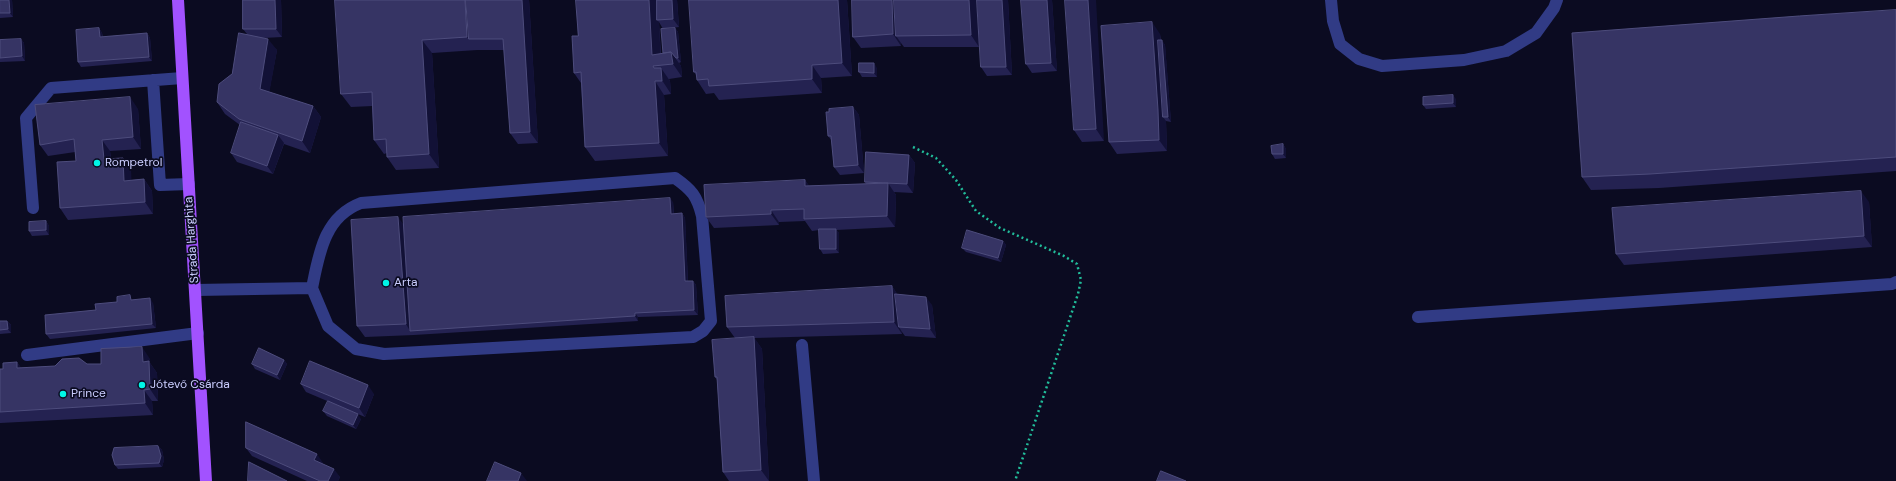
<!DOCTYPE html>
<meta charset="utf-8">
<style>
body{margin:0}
canvas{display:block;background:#0b0b21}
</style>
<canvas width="1896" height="481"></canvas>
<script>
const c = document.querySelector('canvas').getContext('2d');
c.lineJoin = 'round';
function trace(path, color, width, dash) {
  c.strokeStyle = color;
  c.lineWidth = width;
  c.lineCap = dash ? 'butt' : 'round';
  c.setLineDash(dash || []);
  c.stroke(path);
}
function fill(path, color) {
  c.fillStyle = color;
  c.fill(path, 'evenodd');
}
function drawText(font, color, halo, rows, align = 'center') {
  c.font = font + ' "DM Sans",sans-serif';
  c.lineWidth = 3.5;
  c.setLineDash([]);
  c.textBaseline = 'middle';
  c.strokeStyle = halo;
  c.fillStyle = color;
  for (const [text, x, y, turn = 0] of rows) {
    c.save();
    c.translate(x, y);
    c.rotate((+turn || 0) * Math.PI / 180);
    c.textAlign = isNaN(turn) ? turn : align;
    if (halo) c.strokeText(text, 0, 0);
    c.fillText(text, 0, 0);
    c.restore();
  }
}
trace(new Path2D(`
 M913 147 936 158 956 180 976 211 1000 228 1064 256 1077 264 1081 280 1078 294 1015 481`), '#21bd9a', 2.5, [2, 3]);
trace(new Path2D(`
 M1331 0 1333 21 1340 44 1359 59 1382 66 1464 60 1506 51 1536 33 1554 8 1557 0
 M153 80 160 185 189 184
 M33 208 26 118 51 88 182 78
 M196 290 312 288C319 254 324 217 361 203L675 178C692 190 697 196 702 216L711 321 703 331 693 337 384 354 356 349 328 326 312 288
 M1418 317 1892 284 1896 282
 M802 345 814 481
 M27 355 198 333`), '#313b85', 12);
trace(new Path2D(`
 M178 0 206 481`), '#a252ff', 12);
fill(new Path2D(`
 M0 0H12L13 17 0 18Z
 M281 0 282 37 263 38 277 50 269 92 313 106 321 117 310 153 284 144 273 174 237 162 231 153 240 125 225 114 217 102 232 74 247 34 243 29Z
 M335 0H529L538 143 518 144 510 133 504 50H477L432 53 439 168 396 170 387 157V153L384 154 374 140 372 106 351 107 341 94Z
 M677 0 679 27 663 29 659 22 661 54 663 53 675 28 678 32 681 62 679 63 681 66 682 77 669 79 670 81 671 94 664 95 668 156 595 161 585 147 581 83 574 73 578 36Z
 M689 0H847L852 76 821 78 822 93 719 100 714 93 706 94 697 80V76L694 72Z
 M852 0H976L979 47H904L901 43V46L861 48 853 37Z
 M977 0H1008L1012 75 987 76 981 67Z
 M1021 0H1052L1057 71 1032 73 1026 64Z
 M1065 0 1104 141 1082 142 1074 130Z
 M1896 10V171L1659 188 1591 190 1582 177Z
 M99 28 102 33 103 37 147 33 150 38 152 61 81 67 78 62Z
 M1160 34 1161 40 1165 45 1171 122 1166 121 1167 151 1117 154 1109 142Z
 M21 39 24 43 25 61 0 62V40Z
 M877 68V77H862L859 72Z
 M1456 99V107L1426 109 1423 105Z
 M853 107 859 115 864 173 840 175 834 167 832 141 828 136Z
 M138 109 141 149 110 151 111 158 131 169V180L144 179 152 191 153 214 68 220 60 208 76 161 75 152 48 156 40 145Z
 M1283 144 1286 149V158L1275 159 1272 154Z
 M909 155 915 163 913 193 894 192 896 195 895 227 836 230 839 233V253L823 254 820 249 819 230 812 231 805 221 779 222V225L714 228 706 217 805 180 809 186 866 184 865 182Z
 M673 202 674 214 682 213 685 218 688 281H693L696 285 698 315 638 317V321L414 335 365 337 357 326 403 224Z
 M1869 202 1872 247 1624 265 1616 254Z
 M46 221 49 226V235L32 236 29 231Z
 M1003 241 1006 245 1001 262 966 252 962 248Z
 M892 286 897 294 932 305 936 338 905 336 902 332V334L754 338 762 349 769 481H729L723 472 717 380 715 377 735 338 727 327Z
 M133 300 153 303 156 328 50 339 46 334 96 310Z
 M0 321H7L11 325V333L0 334Z
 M150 359V363L157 373 158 401H152L153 415 0 423V369H3L17 362 21 368 101 364Z
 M284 360 287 364 280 380 255 369 252 364Z
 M301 384 374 394 365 417 306 392Z
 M323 411 361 419 356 429 327 416Z
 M158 446 162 450 164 460 162 467 118 469 115 465Z
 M246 448 323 463H322L340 477 338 481H307L252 456Z`), '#242251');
fill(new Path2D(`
 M9 0H12L13 17 10 13Z
 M275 0H281L282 37 276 29Z
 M465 0H473L469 39 467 37Z
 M522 0H529L538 143 530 132Z
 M649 0H657V20L659 22 661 65 652 55Z
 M672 0H677L679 27 673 19Z
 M838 0H847L852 76 842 63Z
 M892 0H899L896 36 901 43V46L893 34Z
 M969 0H976L979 47 971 35Z
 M1002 0H1008L1012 75 1006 67Z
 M1047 0H1052L1057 71 1051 63Z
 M1088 0H1096L1104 141 1096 129Z
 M1152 22 1160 34 1166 117H1163L1166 121 1167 151 1159 140Z
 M99 28 102 33 103 42 100 37Z
 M675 28 678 32 681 62 678 58Z
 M147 33 150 38 152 61 149 57Z
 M21 39 24 43 25 61 22 56Z
 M268 39 277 50 268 100 260 89Z
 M422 40 432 53 439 168 429 154Z
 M1162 40 1165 45 1171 122 1168 117Z
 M671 52 681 66 682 77 673 64Z
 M874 63 877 68V77L874 73Z
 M812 65 821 78 822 93 812 79Z
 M653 66 662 77 661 68 670 81 671 94 654 68Z
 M655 81 664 95 668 156 659 143Z
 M1453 95 1456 99V107L1453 103Z
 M130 97 138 109 141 149 133 137Z
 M313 106 321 117 310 153 302 141Z
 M853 107 859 115 864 173 858 165Z
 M278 135 284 143 273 174 267 166Z
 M102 140 110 151 112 170 104 159Z
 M1283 144 1286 149V158L1283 154Z
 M909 155 915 163 913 193 907 184Z
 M123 158 131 169 132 192 124 181Z
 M144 179 152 191 153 214 145 202Z
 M805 180 813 191 805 186Z
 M888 183 896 195 895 227 887 216Z
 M1861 191 1869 202 1872 247 1864 236Z
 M670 198 673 202 674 218 671 214Z
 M771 210 779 222V225L771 214Z
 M682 213 685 218 688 286 685 281Z
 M398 217 406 228 410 331 406 324Z
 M46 221 49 226V235L46 230Z
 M836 229 839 233V253L836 249Z
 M1003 241 1006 245 1001 262 998 258Z
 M693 281 696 285 698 315 694 310Z
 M892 286 900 298 899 327 902 332V334L894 322Z
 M926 297 932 305 936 338 930 329Z
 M150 298 153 303 156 328 152 324Z
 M635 313 638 317V321L635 316Z
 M7 321 11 325V333L8 329Z
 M754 337 762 349 769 481 761 470Z
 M142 347 150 359V363L157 373 158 401 150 389 143 362Z
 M284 360 287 364 280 380 277 375Z
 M17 362 25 374 17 368Z
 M368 385 374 394 365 417 359 408Z
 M144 390 152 401 153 415 145 403Z
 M358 414 361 419 356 429 353 425Z
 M158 446 162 450 164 460 162 467 159 463Z
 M317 454 323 463 320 468 314 460Z
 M334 469 340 477 338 481H328Z
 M521 473 527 481H518Z`), '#121136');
const building = new Path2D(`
 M0 0H9L10 13H0Z
 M243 0H275L276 29H243Z
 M335 0H465L467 37 422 40 429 154 387 157 386 139 374 140 372 92 341 94Z
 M466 0H522L530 132 510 133 503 39H469Z
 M576 0H649L652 55 671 52 673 64 653 66 654 68H661L662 81H655L659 143 585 147 581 72 574 73 572 36H578Z
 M657 0H672L673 19 657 20Z
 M689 0H838L842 63 812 65V79L709 86 708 79 697 80 696 72H694Z
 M852 0H892L893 34 853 37Z
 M894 0H969L971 35 896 36Z
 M977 0H1002L1006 67H981Z
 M1021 0H1047L1051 63 1026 64Z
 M1065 0H1088L1096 129 1074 130Z
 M1896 10V157L1650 174 1582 177 1572 33 1799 16Z
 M1152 22 1158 110 1159 140 1109 142 1101 26Z
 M99 28 100 37 147 33 149 57 78 62 76 30Z
 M675 28 678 58H676L671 52 663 53 661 29Z
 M239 33 268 39 260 89 313 106 302 141 239 119 217 102 219 84 232 74Z
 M21 39 22 56 0 58V40Z
 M1158 40H1162L1168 117H1163Z
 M859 63H874V73L859 72Z
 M1453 95V103L1423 105V97Z
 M130 97 133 137 102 140 104 159 123 158 124 181 144 179 145 202 60 208 57 162 76 161 74 139 40 145 35 105Z
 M853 107 858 165 834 167 831 136H828L826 112H829V109Z
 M241 122 278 135 267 166 231 153Z
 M1283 144V154H1272L1271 146Z
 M866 152 909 155 907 184 865 182Z
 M805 180V186L888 183 887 216 804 219V209L771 210V214L706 217 704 185Z
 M1861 191 1864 236 1616 254 1612 208Z
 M670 198 671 214 682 213 685 281H693L694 310 635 313V316L410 331 403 217Z
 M398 217 406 324 357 326 351 220Z
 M46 221V230L29 231V222Z
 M819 229H836V249H820Z
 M967 230 1003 241 998 258 962 248Z
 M892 286 894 322 727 327 725 296Z
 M895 294 926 297 930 329 899 327Z
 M130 295 131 300 150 298 152 324 46 334 45 315 96 310 95 304 117 302V297Z
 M0 321H7L8 329 0 330Z
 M754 337 761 470 723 472 717 377H715L712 340Z
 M142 347 143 362 149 361 150 389 144 390 145 403 0 412V369H3V363L17 362V368L55 366 62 359 79 358 87 364H101V349Z
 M259 348 284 360 277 375 252 364Z
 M310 361 368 385 359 408 301 384Z
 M328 401 358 414 353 425 323 411Z
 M246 422 317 454 314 460 334 469 328 481H320L246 448Z
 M158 446 161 456 159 463 115 465 112 455 114 448Z
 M249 462 287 481H248Z
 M495 462 521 473 518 481H487Z
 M1161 471 1186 481H1157Z`);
fill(building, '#363464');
trace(building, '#4d4c7c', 1);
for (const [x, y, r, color] of [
 [97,163,4,"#00f6e7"],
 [386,283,4,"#00f6e7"],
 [142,385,4,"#00f6e7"],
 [63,394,4,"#00f6e7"]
]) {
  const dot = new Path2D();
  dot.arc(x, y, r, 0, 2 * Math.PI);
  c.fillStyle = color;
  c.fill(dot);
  trace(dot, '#0b0b21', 1.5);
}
drawText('12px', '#cbceff', '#0b0b21', [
 ["Rompetrol",105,163],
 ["Arta",394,283],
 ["Jótevő Csárda",150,385],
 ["Prince",71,394]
], 'left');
drawText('12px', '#cbceff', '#0b0b21', [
 ["Strada Harghita",192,240,-94]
]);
</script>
